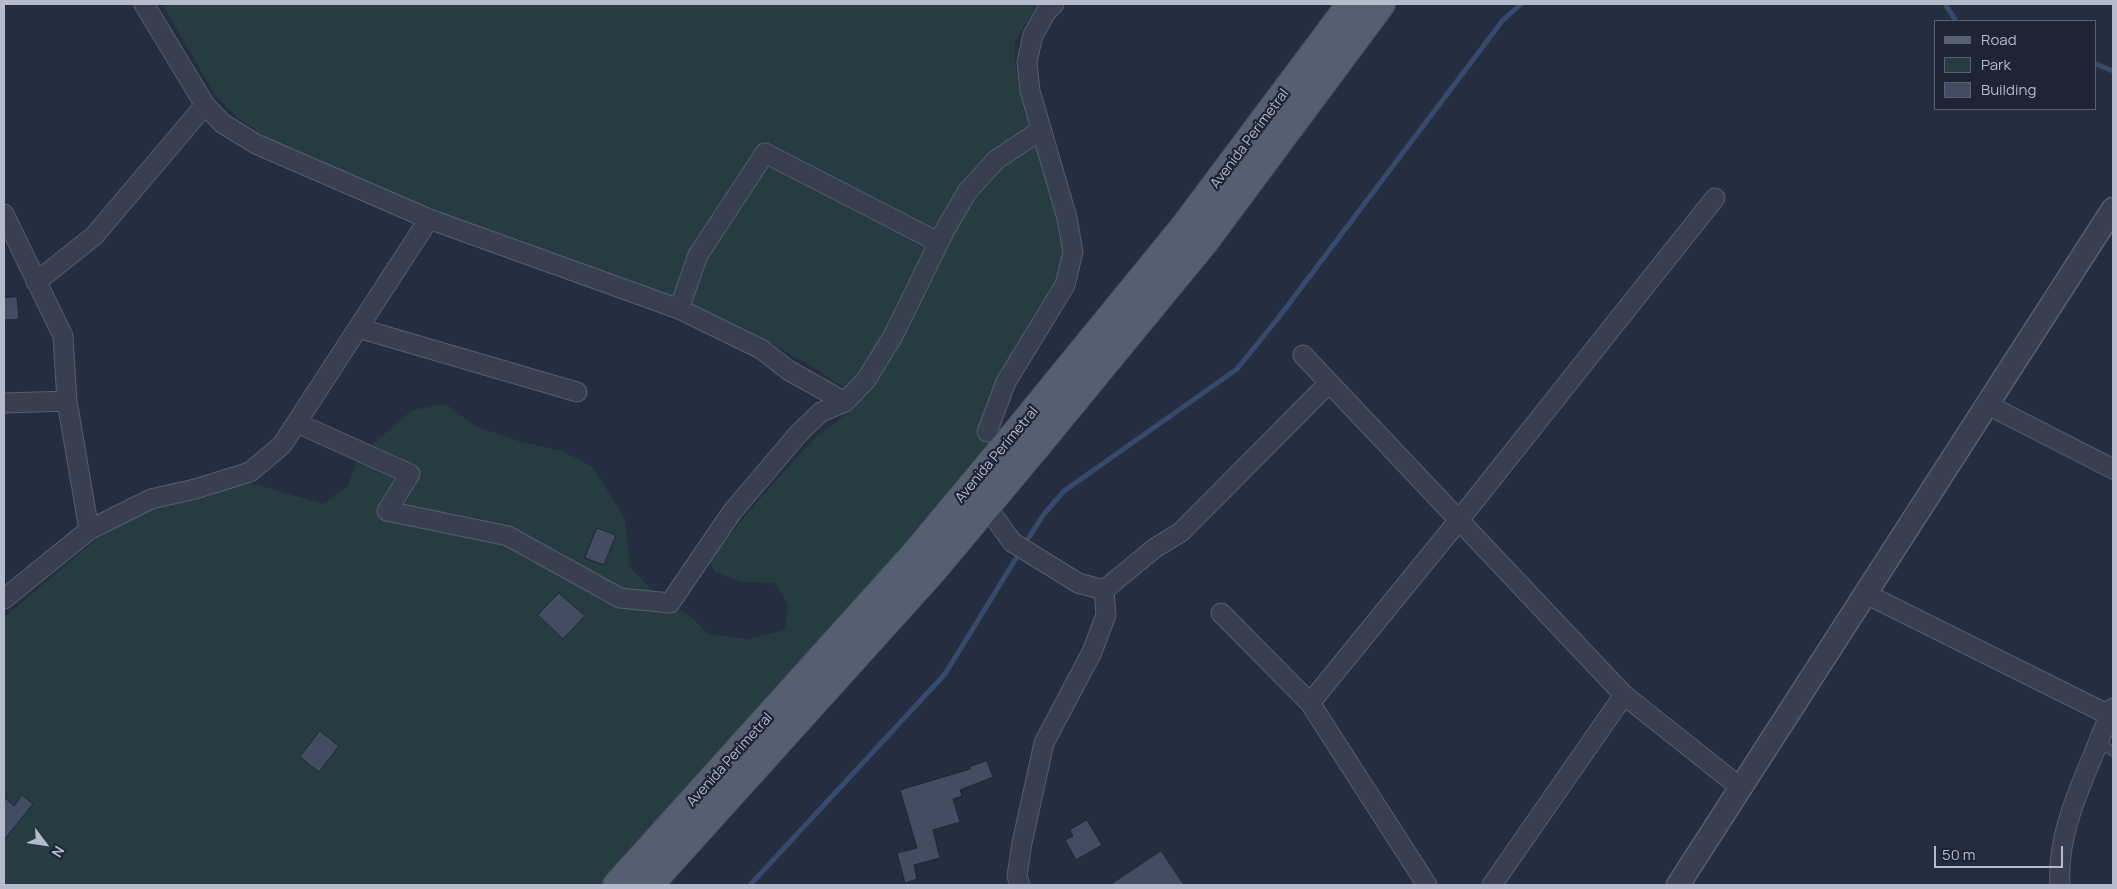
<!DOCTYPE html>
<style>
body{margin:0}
#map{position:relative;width:2117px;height:889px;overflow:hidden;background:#242e40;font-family:Manrope,sans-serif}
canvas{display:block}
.frame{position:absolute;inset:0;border:5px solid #b4bbca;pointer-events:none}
.legend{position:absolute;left:1934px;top:20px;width:162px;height:90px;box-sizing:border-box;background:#1d2535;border:1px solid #596171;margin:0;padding:6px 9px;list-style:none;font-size:15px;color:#b4bbca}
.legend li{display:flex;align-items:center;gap:10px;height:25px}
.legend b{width:25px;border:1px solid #596171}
.north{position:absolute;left:20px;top:819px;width:50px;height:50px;-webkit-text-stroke:4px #1d2535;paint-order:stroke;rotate:121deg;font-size:14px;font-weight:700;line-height:20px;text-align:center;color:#b4bbca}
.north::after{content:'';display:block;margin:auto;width:18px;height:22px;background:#b4bbca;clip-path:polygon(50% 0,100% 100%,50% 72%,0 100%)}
.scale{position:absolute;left:1934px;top:846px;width:129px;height:22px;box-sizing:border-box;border:2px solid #b4bbca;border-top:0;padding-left:6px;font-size:15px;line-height:18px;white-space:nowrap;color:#b4bbca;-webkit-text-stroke:4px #1d2535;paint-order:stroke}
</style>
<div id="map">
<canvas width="2117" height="889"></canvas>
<div class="frame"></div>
<ul class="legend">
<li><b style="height:6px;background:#565f70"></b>Road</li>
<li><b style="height:14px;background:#263c41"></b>Park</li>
<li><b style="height:14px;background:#424d62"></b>Building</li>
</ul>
<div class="north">N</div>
<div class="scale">50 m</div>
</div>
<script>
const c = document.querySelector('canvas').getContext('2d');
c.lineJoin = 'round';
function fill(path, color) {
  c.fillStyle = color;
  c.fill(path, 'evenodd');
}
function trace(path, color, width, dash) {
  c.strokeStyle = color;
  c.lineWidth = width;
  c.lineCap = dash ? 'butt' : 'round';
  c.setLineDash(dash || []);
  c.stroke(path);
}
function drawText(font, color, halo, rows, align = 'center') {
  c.font = font + ' Manrope,sans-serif';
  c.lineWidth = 4.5;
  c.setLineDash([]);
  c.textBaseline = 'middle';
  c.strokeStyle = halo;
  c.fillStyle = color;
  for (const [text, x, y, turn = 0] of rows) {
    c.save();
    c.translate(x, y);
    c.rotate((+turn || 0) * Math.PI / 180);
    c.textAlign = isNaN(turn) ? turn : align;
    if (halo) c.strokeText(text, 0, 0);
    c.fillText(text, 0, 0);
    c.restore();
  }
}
fill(new Path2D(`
 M162 4H1038L1015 41V62L1022 105 1031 128 1041 163 1054 200 1062 234V262L1052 292 1002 405 1001 448 618 885H4V617L97 539 154 506 208 496 246 482 324 504 348 486 359 456 412 410 446 404 475 426 521 442 562 451 593 467 625 519 630 567 651 589 693 619 708 634 747 639 785 630 788 605 775 583 742 582 715 572 709 560 763 495 815 438 849 412 843 387 818 370 767 341 688 303 437 212 273 142 238 118 215 95Z`), '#263c41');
trace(new Path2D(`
 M1945 4 1956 21
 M2096 64 2113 71
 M1024 545 1044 514 1064 491 1237 369 1279 317 1503 20 1521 4
 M750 885 945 674 1020 552`), '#384a6a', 5);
const building = new Path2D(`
 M17 297 19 319 4 320V298Z
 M597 528 616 535 604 565 585 558Z
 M559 593 585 616 563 639 538 615Z
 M320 731 339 746 319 772 300 757Z
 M987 761 993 777 960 790 962 796 953 799 960 822 933 830 940 858 914 865 917 879 905 883 897 853 917 848 900 790 970 769 969 767Z
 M22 795 33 804 4 840V797L14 806Z
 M1087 820 1102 845 1076 860 1065 840 1073 836 1070 830Z
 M1161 851 1184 885H1110Z`);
fill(building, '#424d62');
trace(building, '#1f2737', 1);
const service = new Path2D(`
 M2098 743 2113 751`);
const minor = new Path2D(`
 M144 4 205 105 222 123 256 144 429 219 679 309 761 349 788 370 845 402
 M4 214 63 336 67 401
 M36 282 94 236 205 105
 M679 309 698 255 765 153 938 242
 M358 328 577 392
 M1303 355 1624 695 1741 788
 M4 403 67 401 89 530
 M1988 405 2113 469
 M297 423 410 474 387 511 508 536 620 598 670 603 732 512 799 433 821 412 845 402 866 380 893 336 945 230 967 192 996 160 1041 130
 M987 432 1006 382 1065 285 1073 252 1067 218 1030 91 1027 62 1033 35 1046 12 1054 4
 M995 518 1012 542 1078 583 1104 590 1106 615 1092 652 1044 743 1022 843 1017 876 1020 885
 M1104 590 1155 548 1181 532 1329 383
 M1866 594 2109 715
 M4 599 89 530 151 499 195 489 250 472 282 445 429 219
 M1221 613 1310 703 1427 885
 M1310 703 1459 520 1715 198
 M1492 885 1624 695
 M2060 885C2057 841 2075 798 2092 758 2099 741 2105 724 2113 708`);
const tertiary = new Path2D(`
 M1678 885 2113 209`);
const primary = new Path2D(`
 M617 885 916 553 1016 433 1185 226 1351 4
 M649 885 934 569 1035 448 1205 241 1381 4`);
trace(service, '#565e6d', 11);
trace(minor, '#565e6d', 21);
trace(tertiary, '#565e6d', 25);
trace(primary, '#414959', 30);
trace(service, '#384050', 9);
trace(minor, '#384050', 19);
trace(tertiary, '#384050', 22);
trace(primary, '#565f70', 28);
drawText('14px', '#b4bbca', '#1d2535', [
 ["Avenida Perimetral",1250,139,-53],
 ["Avenida Perimetral",997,455,-50],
 ["Avenida Perimetral",730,760,-48]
]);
</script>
